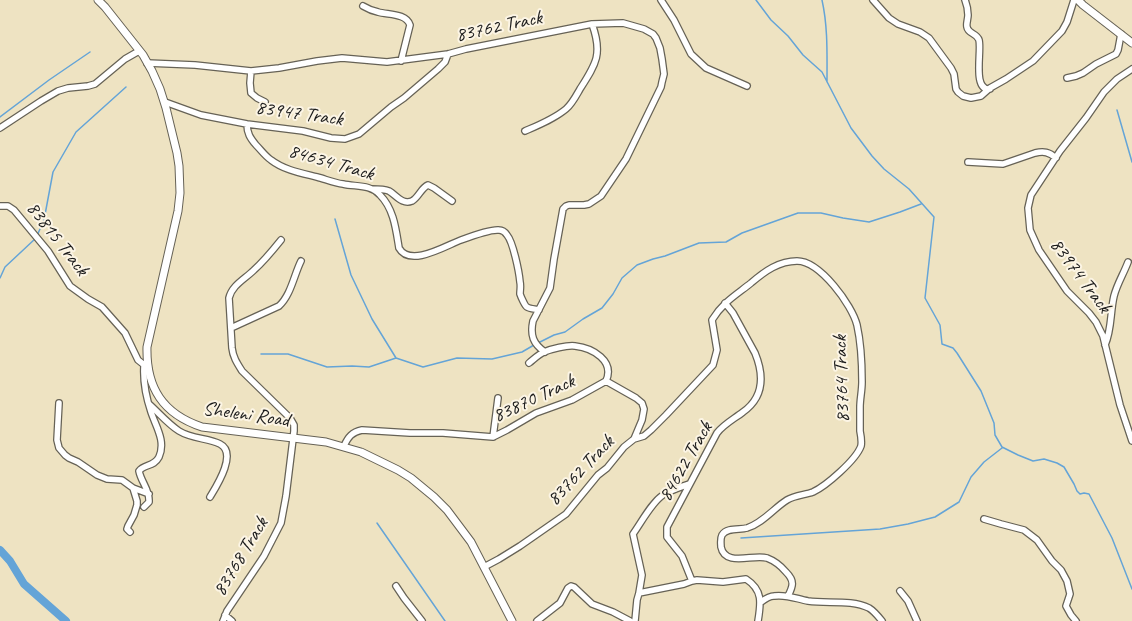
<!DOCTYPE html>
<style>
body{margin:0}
canvas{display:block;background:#eee3c2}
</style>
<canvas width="1132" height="621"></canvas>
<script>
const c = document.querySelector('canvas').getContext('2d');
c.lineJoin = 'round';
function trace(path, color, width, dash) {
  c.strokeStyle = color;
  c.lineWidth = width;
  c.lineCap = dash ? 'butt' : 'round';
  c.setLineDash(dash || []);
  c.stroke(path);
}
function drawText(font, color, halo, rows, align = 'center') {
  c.font = font + ' Caveat,sans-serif';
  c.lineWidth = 4;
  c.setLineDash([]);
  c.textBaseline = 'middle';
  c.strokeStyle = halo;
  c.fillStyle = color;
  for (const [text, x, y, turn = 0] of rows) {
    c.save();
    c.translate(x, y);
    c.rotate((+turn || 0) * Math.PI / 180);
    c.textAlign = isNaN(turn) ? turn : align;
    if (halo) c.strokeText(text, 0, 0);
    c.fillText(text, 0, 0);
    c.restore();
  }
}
trace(new Path2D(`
 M756 0 771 20 788 36 803 55 822 72 851 128 872 156 884 169 909 189 934 217 925 298 940 325 942 344 953 348 957 353 981 391 994 423 995 435 1002 447 1018 455 1033 461 1044 459 1057 463 1064 467 1074 484 1077 491 1080 494 1084 493 1089 494 1112 538 1132 589
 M822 0C828 27 827 54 827 82
 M1117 110 1132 162
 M0 117 49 80 90 52
 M335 219 351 275 372 319 396 358 423 367 457 358 492 359 522 352 534 345
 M0 278 5 267 36 238 44 220 53 172 76 132 126 87
 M538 343 554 335 565 332 583 319 602 308 613 294 622 278 637 265 653 259 665 256 699 243 726 242 742 233 798 213H821L843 218 869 222 900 212 921 204
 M261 354H288L327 367 352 366 369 367 396 358
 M377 523 445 621
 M741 538 880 529 908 524 935 517 959 502 971 477 984 462 1002 448`), '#64a4d7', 1.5);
trace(new Path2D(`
 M0 550 10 561 24 584 66 621`), '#64a4d7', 8);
const minor = new Path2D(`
 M661 0 674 20 691 54 706 68 747 86
 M873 0 889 18 898 24 920 32 929 38 951 68 954 74 956 89 958 92 963 96 971 98 981 96 990 88 1006 79 1033 61 1062 31 1067 22 1074 0
 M965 0C967 5 968 10 968 15 968 19 966 24 967 27 968 34 977 33 979 40 982 51 972 91 990 89
 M363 6C368 9 373 11 378 12 388 15 406 13 410 25L401 61
 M147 63 195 65 251 71 279 68 317 61 342 58 387 62 448 54 466 49 592 24 623 23 644 29 653 34 656 38 660 48 662 59 664 74 662 82 661 87 626 159 601 196 589 204 584 205H569L566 206 563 209 554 259 550 288 533 321C530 335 533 344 545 352
 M1132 69 1117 79 1104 92 1086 118 1060 151 1031 195 1028 208 1030 230 1039 250 1067 291 1089 313 1096 322 1103 336 1120 405 1132 441
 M251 71 250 83 251 93 257 98 265 102
 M1067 78 1076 76 1083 73 1096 64 1116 54 1118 50 1121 34
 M165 102 201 115 247 124 303 131 331 138 345 139 359 134 391 107 404 98 438 69 445 62 448 54
 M247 124C247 133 250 138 256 145 261 150 265 156 271 160 284 170 301 173 317 177 325 179 334 183 343 184 356 187 370 184 380 195 394 209 396 230 399 248 410 268 447 245 461 240 469 237 491 229 499 230 503 230 505 232 507 235 513 242 519 271 520 282 521 286 520 290 520 294 521 297 525 306 527 307 530 309 536 309 539 310
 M0 128 41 101 58 91 68 88 88 86 95 84 125 59 139 51
 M525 131C539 125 554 119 566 109 572 104 576 96 580 89 596 64 603 54 592 24
 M968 162 1003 164 1035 153C1044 151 1049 152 1056 158
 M372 189C378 189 384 189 389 191 396 195 402 205 412 201 419 197 421 188 428 185L434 188 452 201
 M0 206H8L14 210 48 251 70 286 88 299 102 307 125 333 138 360 148 368
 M231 328 279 306C291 295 294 275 301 261
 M1105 345C1112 329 1110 313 1114 296 1117 284 1124 273 1128 262
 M59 403 57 440 59 448 65 455 69 458 78 462 97 475 107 479 122 480 133 488 137 501V505L134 515 128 526 127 529 130 532
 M149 404C159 413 168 424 179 431 192 439 208 438 220 444 238 453 216 487 210 497
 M493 437 498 398
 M634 439 644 436 651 430 666 415 713 365 717 350 712 320C723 302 736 295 751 283 765 271 779 261 797 261 820 261 852 305 857 325 861 343 862 364 862 382 862 391 860 399 860 407 860 415 860 423 860 431 861 436 862 441 861 446 856 460 826 486 813 492 805 495 795 495 787 500 774 508 763 523 747 528 740 530 727 527 722 535 720 539 721 544 721 547 725 567 753 554 767 558 775 561 781 566 786 572 795 581 793 586 788 596
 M344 446C348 437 352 432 362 430L410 433H443L493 437 507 430 536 413 572 400 606 381C615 361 593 348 575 346 567 345 551 349 544 352 539 354 534 359 529 363
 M133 488 149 494
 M144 507 149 502C150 490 141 482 139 471 144 464 154 467 159 457 166 441 156 427 151 412 146 397 143 382 144 366
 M984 519 1001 524 1024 530 1037 540 1052 561 1061 570 1067 581 1070 594 1066 606 1071 615 1076 621
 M484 567 499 559 520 546 566 514 598 475 607 468 624 447 634 439 642 420 644 409 642 403 636 398 606 381
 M692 581 682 556 667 537V527L717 433C724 424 734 419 743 412 764 397 764 375 755 353L733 313 725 303
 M396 586 404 598 422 621
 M900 591 908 601 917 621
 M639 593 642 575 633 534C641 523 652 502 663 495 671 490 681 487 689 484
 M761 602C765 599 769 596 774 596 786 594 797 599 808 601 827 604 851 599 869 608 874 611 878 616 882 621
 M225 615 232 621
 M223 621 227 611 264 556 281 523 286 496 294 431V425L290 418 242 371C237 363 233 357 232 348L229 298C232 285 245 279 254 270 264 261 273 250 281 240
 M537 621 560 603 568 588 571 586 574 587 592 604 613 612 630 621
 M635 621 637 600 639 593 684 584 692 581 697 580 723 582 746 579C763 590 761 603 758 621`);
const tertiary = new Path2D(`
 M98 0 105 7 143 55 152 71 160 89 166 108 177 153 179 166 180 193 178 211 147 347C146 388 163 414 202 427L326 442 361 452 398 470 411 478 434 497 447 510 471 542 512 621
 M1078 0 1083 5 1132 43`);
trace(minor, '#666256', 8);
trace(tertiary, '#666256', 9);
trace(minor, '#fff', 5.5);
trace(tertiary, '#fff', 7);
drawText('20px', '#1c1c1c', '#fcf5e5', [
 ["83762 Track",499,27,-12],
 ["83947 Track",299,114,8],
 ["84634 Track",331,163,16],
 ["83815 Track",57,239,52],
 ["83974 Track",1080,276,53],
 ["83764 Track",842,379,-92],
 ["83870 Track",534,399,-25],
 ["Sheleni Road",246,415,8],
 ["84622 Track",686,462,-60],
 ["83762 Track",581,471,-47],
 ["83768 Track",241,557,-59]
]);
</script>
